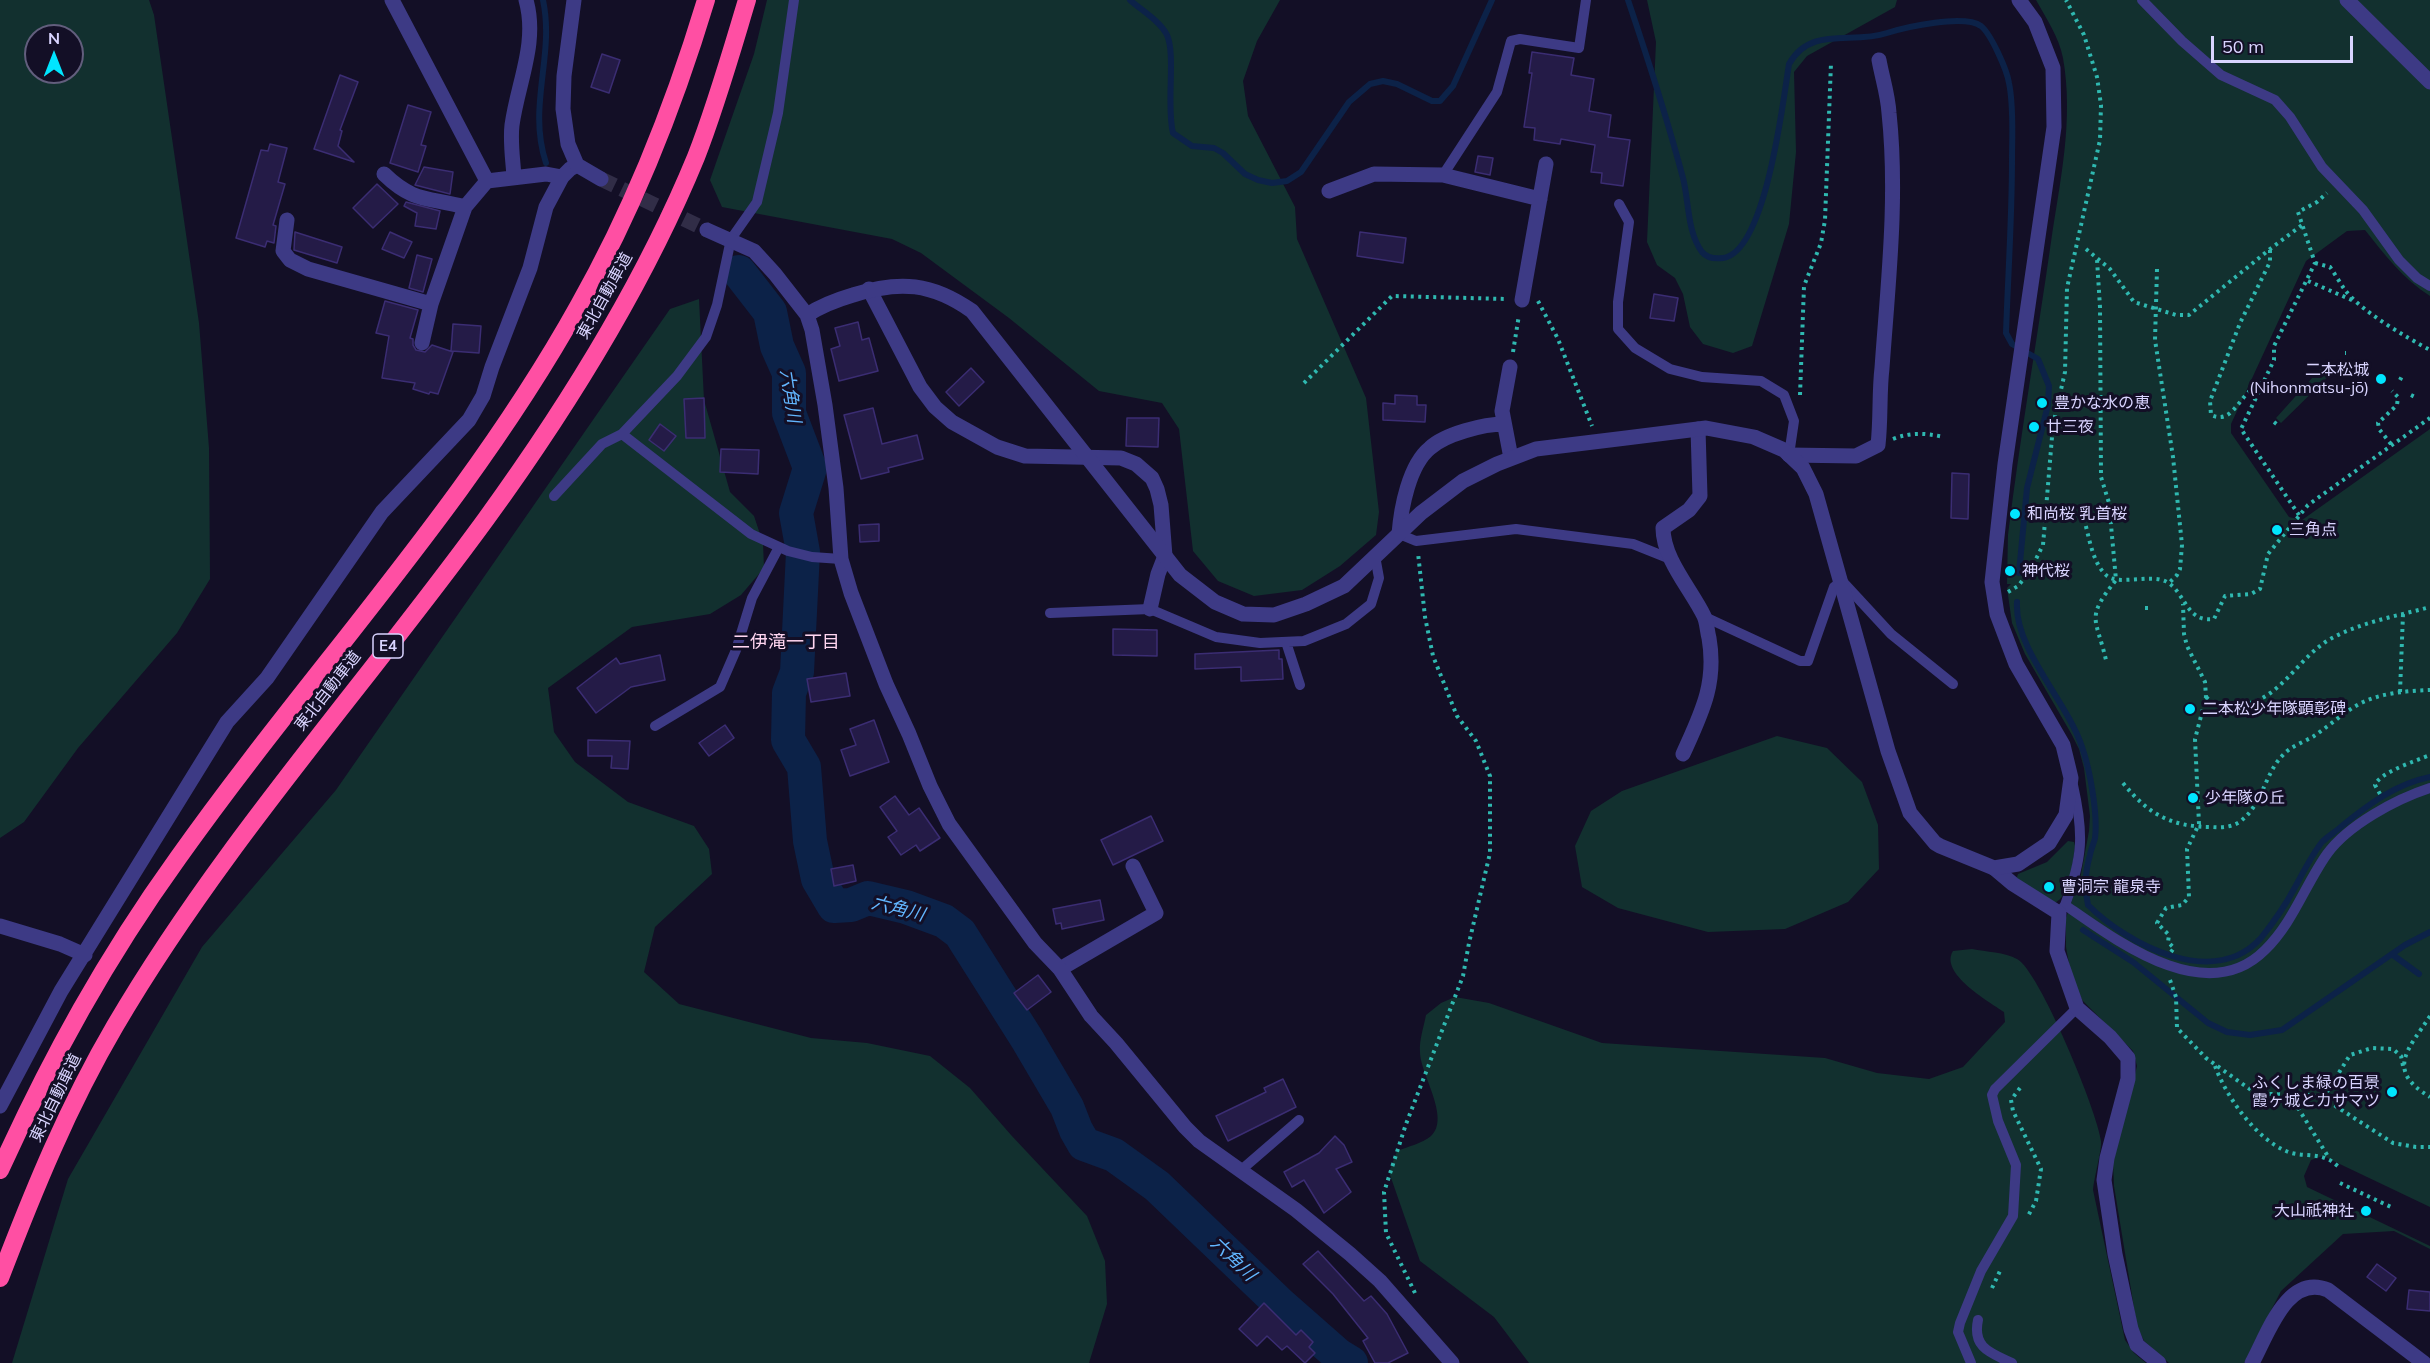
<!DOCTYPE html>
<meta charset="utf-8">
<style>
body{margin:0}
#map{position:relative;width:2430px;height:1363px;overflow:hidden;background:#130f26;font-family:Mulish,sans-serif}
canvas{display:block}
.north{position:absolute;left:24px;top:24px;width:60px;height:60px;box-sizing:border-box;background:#130f26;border:2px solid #625e7d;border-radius:50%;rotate:0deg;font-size:16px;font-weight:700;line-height:24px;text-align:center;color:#d9d4ff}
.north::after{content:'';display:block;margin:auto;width:21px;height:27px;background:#00e5ff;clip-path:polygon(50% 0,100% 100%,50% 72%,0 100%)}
.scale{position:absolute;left:2211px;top:36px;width:142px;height:27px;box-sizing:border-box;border:3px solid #d9d4ff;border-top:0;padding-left:8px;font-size:18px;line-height:21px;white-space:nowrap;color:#d9d4ff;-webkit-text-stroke:4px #130f26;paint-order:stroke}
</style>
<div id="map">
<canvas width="2430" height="1363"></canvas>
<div class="north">N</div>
<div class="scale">50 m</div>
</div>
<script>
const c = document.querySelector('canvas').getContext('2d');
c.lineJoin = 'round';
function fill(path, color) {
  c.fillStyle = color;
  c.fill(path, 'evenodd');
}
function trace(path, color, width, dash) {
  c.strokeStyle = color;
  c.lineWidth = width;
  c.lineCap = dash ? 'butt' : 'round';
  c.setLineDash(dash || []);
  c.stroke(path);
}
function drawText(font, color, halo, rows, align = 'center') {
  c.font = font + ' Mulish,"Noto Sans JP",sans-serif';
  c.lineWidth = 6;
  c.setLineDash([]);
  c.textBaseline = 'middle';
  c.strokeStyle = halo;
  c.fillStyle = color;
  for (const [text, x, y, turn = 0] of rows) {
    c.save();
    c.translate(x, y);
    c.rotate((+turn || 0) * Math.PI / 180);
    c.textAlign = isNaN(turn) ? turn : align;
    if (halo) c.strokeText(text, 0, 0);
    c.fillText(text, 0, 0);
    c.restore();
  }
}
fill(new Path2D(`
 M0 0H149L154 15 199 323 209 448 210 579 177 633 78 748 24 822 0 838ZM36 36H72V72H36Z
 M767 0H1280L1257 41 1243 81 1248 116 1295 207 1297 239 1366 398 1379 512 1376 535 1340 566 1302 590 1254 596 1218 581 1193 551 1179 429 1162 403 1099 391 1009 318 921 253 892 239 722 207 710 180 754 54Z
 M1647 0H1897L1895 7 1807 56 1794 72 1796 152 1789 224 1752 346 1733 353 1703 344 1690 327 1683 294 1675 278 1657 265 1647 242 1656 42Z
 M2036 0H2430V296C2404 280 2384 254 2365 230L2347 231 2306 261 2231 424V433L2289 517 2302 520 2430 429V1207L2323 1156 2311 1160 2304 1176 2307 1187 2430 1246V1249L2394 1231 2343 1234 2281 1291 2244 1363H2169L2144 1341 2137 1326 2114 1186 2113 1163 2137 1066 2133 1051 2082 1000 2071 975 2066 947V918L2081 874 2089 831 2090 816 2084 768 2079 749 2072 735 2025 654 2012 623 2007 588 2011 584H2007L2008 535C2020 437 2037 340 2051 242 2060 181 2074 120 2063 58 2059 37 2046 18 2036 0Z
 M699 299 704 400 730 492 754 516 763 543 764 568 741 595 710 614 632 627 548 688 554 732 575 762 628 802 694 826 709 849 712 874 655 927 644 972 679 1004 811 1038 867 1043 930 1056 970 1088 1011 1135 1087 1216 1105 1261 1107 1304 1089 1363H12L68 1179 202 947 336 790 670 309Z
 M2322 367 2332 373 2281 423 2276 418Z
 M1777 736 1827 748 1862 782 1878 825 1879 869 1848 902 1785 929 1708 932 1618 908 1582 887 1575 846 1591 811 1622 791Z
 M2068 841 2074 842 2075 846C2073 861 2070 898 2054 903L2016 880 2018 874 2047 862Z
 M1972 949C1986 952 2005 952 2017 959 2039 970 2098 1113 2101 1141 2102 1150 2094 1177 2093 1190L2125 1340 2134 1353 2146 1363H1529L1494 1317 1420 1261 1389 1172 1397 1151C1407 1147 1423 1143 1431 1136 1451 1118 1420 1074 1420 1052 1419 1040 1424 1026 1426 1015L1441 1003 1455 997 1489 1003 1602 1043 1825 1058 1877 1073 1929 1079 1963 1067 2005 1022 2004 1012C1988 1001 1939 973 1953 951Z`), '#12302f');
trace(new Path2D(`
 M543 0C555 56 527 106 546 163
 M1130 0C1141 10 1160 21 1167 35 1176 55 1166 106 1173 133L1192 146 1214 148 1223 153 1245 174 1258 180 1272 183 1287 181 1301 172 1349 102 1370 84 1383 81 1397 84 1432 101H1440L1453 86 1492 0
 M1628 0C1648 59 1667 118 1683 178 1689 201 1687 232 1702 252 1707 258 1715 259 1723 258 1766 252 1783 101 1789 64 1811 25 1851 45 1887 33 1906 27 1964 14 1981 26 1991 34 2007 70 2009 83 2014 107 2012 136 2012 160 2012 218 2008 275 2006 333L2012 344 2038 359 2049 386 2048 405 2027 488 2019 573
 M2017 602C2014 649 2067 701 2082 747 2090 770 2098 814 2095 838 2094 843 2091 849 2090 855 2085 872 2084 887 2088 905 2128 945 2214 990 2261 938 2273 923 2285 906 2294 889 2303 873 2311 856 2322 842 2328 836 2337 831 2343 825 2369 804 2396 784 2430 777
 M2083 930 2133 962 2208 1023 2227 1032 2250 1035 2282 1030 2405 945 2430 932
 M2393 955 2419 974`), '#0c2248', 6);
trace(new Path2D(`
 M739 272 770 312 777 346 789 373V413L810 468 796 513 803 552 797 672 789 693 788 740 804 767 810 841 818 879 834 906 851 905 868 898 906 907 944 921 960 933 1027 1039 1067 1107 1076 1130 1084 1144 1114 1155 1157 1186 1280 1304 1338 1355 1351 1363`), '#0c2248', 34);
const building = new Path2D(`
 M1532 52 1574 58 1571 75 1594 79 1589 111 1611 115 1608 137 1630 140 1623 186 1601 183 1602 173 1591 172 1595 145 1561 139 1560 144 1534 140 1535 128 1524 127 1532 73H1529Z
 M602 54 620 60 609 93 591 87Z
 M340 75 358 82 340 130 342 131 338 146 354 162 314 149Z
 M408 105 431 112 421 145 426 146 418 172 390 163Z
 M270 144 287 148 278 182 285 184 273 225 276 226 274 243 267 241 265 247 236 238 261 150 268 151Z
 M1478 156 1493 158 1490 175 1475 172Z
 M424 167 453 172 450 194 415 185Z
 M377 184 398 204 373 228 353 208Z
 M406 202 440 211 436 229 415 226 417 213 404 206Z
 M295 232 342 247 337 263 294 250Z
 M390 232 412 242 404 258 382 249Z
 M1360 232 1406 238 1403 263 1357 256Z
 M417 255 432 259 423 292 409 288Z
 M1654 294 1678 298 1674 321 1650 318Z
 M385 301 418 310 410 338 413 339V345L416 350 425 352 432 345 453 352 438 394 430 392 429 394 413 389 415 383 382 378 389 336 376 333Z
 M858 322 862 340 869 338 878 371 839 381 831 349 840 346 835 328Z
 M453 324 481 326 479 353 451 351Z
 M971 368 984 382 959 406 946 392Z
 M1395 395 1417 396V405H1426L1425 422 1383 420V403L1395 404Z
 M704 398 705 438H686L684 399Z
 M873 408 882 444 917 435 923 459 888 468 889 472 861 479 844 415Z
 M1127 418H1159L1158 447 1126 446Z
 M660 424 676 436 664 451 649 440Z
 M721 449 759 450 758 474 720 472Z
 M1952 473 1969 474 1968 519 1951 518Z
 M879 524V541L860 542 859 525Z
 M1113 629 1157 630V656L1113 655Z
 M1279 650V659H1282L1283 679 1241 681V667L1195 669V654Z
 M660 655 665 680 631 687 596 713 577 688 616 658 620 664Z
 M846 673 850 696 811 702 807 679Z
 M874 720 889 762 850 776 841 750 856 745 850 729Z
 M725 725 734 738 709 756 699 743Z
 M588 740 630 741 628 769 611 768 612 756H588Z
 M895 796 909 815 919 808 940 838 920 851 916 845 901 855 888 837 897 831 880 807Z
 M1151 816 1163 841 1113 865 1101 840Z
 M853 865 856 881 834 886 831 869Z
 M1100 900 1104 920 1062 929 1061 923 1056 924 1053 909Z
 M1038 975 1051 992 1027 1010 1014 993Z
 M1283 1079 1296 1107 1228 1141 1216 1116 1266 1092 1264 1088Z
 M1335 1136 1344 1145 1352 1162 1336 1169 1351 1192 1324 1213 1304 1180 1292 1187 1284 1172 1319 1153Z
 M1318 1251 1364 1301 1371 1296 1387 1314 1408 1353 1388 1363H1375L1363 1341 1368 1338 1333 1294 1303 1264Z
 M2377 1264 2396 1278 2386 1291 2367 1277Z
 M2409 1290 2430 1292V1311L2407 1309Z
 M1264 1303 1296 1335 1301 1330 1313 1342 1309 1347 1315 1353 1305 1363 1287 1346 1282 1350 1267 1336 1257 1346 1239 1329Z`);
fill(building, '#241b47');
trace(building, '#3b2d73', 1.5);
trace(new Path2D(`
 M601 179 707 230`), '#312d47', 15, [15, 8]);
trace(new Path2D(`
 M2086 249 2110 269 2134 302 2176 315H2189L2270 249 2302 225
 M2097 260 2100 307 2101 477 2109 503 2116 580C2085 619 2096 617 2106 660
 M2315 263 2330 267C2335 274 2340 283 2345 290 2362 312 2406 337 2430 350
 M2157 269 2155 340 2173 457 2182 545 2180 569 2177 575 2169 583
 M2308 281 2354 301
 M1538 301 1558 339 1592 426
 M1513 352 1519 315
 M2345 353H2346
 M2350 370 2353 363
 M2400 380 2402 376
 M1304 383 1392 296 1507 299
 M2263 383C2239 390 2235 426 2211 415L2210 401 2240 323 2270 262V249
 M1800 395 1804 286 1821 243 1825 220 1831 63
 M2411 395 2415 397
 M2274 422 2278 425
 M1893 439C1911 432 1925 433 1944 437
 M2391 444 2379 429 2378 423 2397 405 2398 397 2392 391
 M2299 515 2241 429 2274 360V346L2315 263 2298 212 2317 202 2327 193
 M2084 519C2089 536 2092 562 2106 575 2116 586 2149 574 2165 581 2186 591 2185 623 2214 619L2225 596 2251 594 2260 589 2268 554 2308 505 2430 418
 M2008 592 2018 586 2030 571 2043 545 2053 425 2065 372 2067 288 2100 140 2101 105 2097 77 2084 35 2066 0
 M2145 608H2148
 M2400 692 2403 614
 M2206 697C2213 704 2221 705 2231 705 2279 707 2295 658 2332 638 2362 622 2397 616 2430 607
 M2123 783C2148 814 2171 827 2212 827 2222 828 2234 827 2242 820 2263 803 2265 773 2283 755 2291 746 2304 742 2314 736 2329 726 2343 713 2359 704 2380 693 2406 691 2430 690
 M2380 794 2375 785C2380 772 2416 761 2430 755
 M2171 952 2174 948 2168 942 2169 935 2157 923 2166 908 2182 905 2189 897 2187 849 2199 824 2195 739 2206 697 2205 682 2187 646 2184 634 2183 604
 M2170 980 2176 997 2177 1028 2206 1058 2251 1090 2268 1094 2309 1095 2323 1098 2393 1143 2416 1147H2430
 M2430 1016C2408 1050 2385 1070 2430 1097
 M2215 1066C2226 1096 2255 1138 2286 1151 2299 1157 2314 1153 2327 1159 2331 1160 2335 1164 2339 1167
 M2020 1088 2011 1100 2013 1111 2041 1169 2036 1201 2028 1216
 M2290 1095 2329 1158
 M2323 1098 2350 1055 2372 1048 2393 1049 2401 1056 2403 1066
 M2340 1183 2391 1207
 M1992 1288 2000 1271
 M1415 1293 1386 1233 1384 1192 1406 1124 1463 976 1469 943 1490 853V776L1476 741 1457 716 1433 656 1425 617 1418 553`), '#2fb8b0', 4, [3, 4.5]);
trace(new Path2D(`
 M2142 0 2182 41 2221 75 2275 100 2290 117 2322 167 2363 210 2399 260 2417 278 2430 286
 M1443 175 1497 92 1511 41 1520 39 1579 48 1586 0
 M1619 204 1629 222 1618 302V329L1635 348 1670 369 1702 377 1761 381 1784 395 1794 421 1789 455
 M622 434 751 534 788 551 812 557 841 559
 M554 496 602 444 622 434 677 376 706 337 717 305 731 239 757 202 778 113 794 0
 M1399 534 1416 541 1516 529 1633 544 1673 560
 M1050 613 1150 609 1216 637 1260 643 1304 641 1346 624 1371 604 1379 578 1375 556
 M1705 617 1800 661H1808L1834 587 1842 581 1891 634 1953 684
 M1286 642 1300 685
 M655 726 720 687 736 650 752 598 779 547
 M2065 905C2083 857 2084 834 2073 785
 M2059 913 2065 905C2117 941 2206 1009 2265 950 2293 923 2305 885 2327 854 2348 825 2396 799 2430 788
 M1240 1171 1299 1120
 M1978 1320C1972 1348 1991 1353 2012 1363
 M1971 1363 1958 1332 1960 1323 1981 1271 2013 1216 2016 1165 1998 1121 1992 1095 1995 1089 2077 1008`), '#3d3a85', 10);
trace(new Path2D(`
 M392 0 487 181 546 174 562 177
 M2347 0 2430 82
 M384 174C414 203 428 197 465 207
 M514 177C513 160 510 142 512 125 518 82 538 43 526 0
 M1329 191 1374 174 1443 175 1540 199
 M287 220 283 251 290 260 308 269 431 304
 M869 289 920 387 935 407 952 422 997 447 1025 456 1121 458 1136 464 1152 478 1157 489 1161 505 1165 556 1158 574 1150 609
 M1522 300 1546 164
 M422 343 431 304 465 207 487 181
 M1510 367 1502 411 1511 458
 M1789 455 1856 456 1878 445C1881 419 1879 393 1882 368 1888 283 1898 198 1889 113 1888 95 1882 77 1879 60
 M1399 534C1401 508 1409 465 1430 448 1445 434 1484 424 1504 424
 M1683 754C1701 714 1717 684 1709 638 1707 631 1707 622 1704 616 1691 589 1663 559 1663 528L1689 510 1700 496 1698 429
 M1994 868 2013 884 2059 913 2057 951 2077 1008 2110 1037 2128 1058V1079L2107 1158 2104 1180 2115 1254 2131 1329 2137 1345 2159 1363
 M0 926 60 944 85 955
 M1060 969 1156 913 1133 866
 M0 1106 61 991 227 722 267 678 382 512 469 420 483 396 492 367 530 268 546 207 562 177 570 169 577 165
 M2252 1363C2268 1334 2287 1273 2328 1290L2424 1363`), '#3d3a85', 15);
trace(new Path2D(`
 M574 0 564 76 563 109 568 144 577 165 601 179
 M707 230 754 251 775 274 807 315 812 330 825 405 836 488 841 559 851 593 886 684 909 734 930 786 949 824 1035 943 1060 969 1091 1016 1116 1043 1185 1127 1199 1141 1296 1210 1350 1254 1380 1281 1452 1363
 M807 315C822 305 836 300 853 295 900 280 932 283 972 311L1180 575 1215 602 1243 614 1274 615 1306 604 1344 586 1421 513 1463 481 1497 464 1536 449 1626 438 1706 428 1754 437 1784 450 1803 468 1816 494 1888 751 1910 813 1935 843 1940 846 1994 868 2018 864 2049 843 2066 815 2071 778 2063 745 2016 664 1997 614 1992 582 2005 464 2054 127 2053 68 2035 22 2019 0`), '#3d3a85', 15);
trace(new Path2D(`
 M0 1170C51 1058 106 958 178 858 309 673 468 505 579 305 634 208 674 106 706 0
 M0 1278C33 1192 68 1106 115 1026 221 845 363 688 486 519 568 406 643 286 696 157 716 106 731 53 747 0`), '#ff4fa3', 18);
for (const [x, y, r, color] of [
 [2381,379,6,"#00e5ff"],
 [2042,403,6,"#00e5ff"],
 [2034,427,6,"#00e5ff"],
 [2015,514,6,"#00e5ff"],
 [2277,530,6,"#00e5ff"],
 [2010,571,6,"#00e5ff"],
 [2190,709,6,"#00e5ff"],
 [2193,798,6,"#00e5ff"],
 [2049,887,6,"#00e5ff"],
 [2392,1092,6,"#00e5ff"],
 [2366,1211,6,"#00e5ff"]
]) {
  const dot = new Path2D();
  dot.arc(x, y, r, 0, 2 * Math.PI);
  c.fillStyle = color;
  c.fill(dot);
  trace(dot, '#130f26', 2);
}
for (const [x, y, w] of [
 [388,646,30]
]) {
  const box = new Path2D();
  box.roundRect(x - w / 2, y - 12, w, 24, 4.5);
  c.fillStyle = '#130f26';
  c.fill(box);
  trace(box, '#d9d4ff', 1.5);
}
drawText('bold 15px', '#d9d4ff', null, [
 ["E4",388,646]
]);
drawText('16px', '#d9d4ff', '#130f26', [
 ["東北自動車道",605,296,-61],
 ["東北自動車道",328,691,-52],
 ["東北自動車道",56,1098,-64]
]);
drawText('16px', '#d9d4ff', '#130f26', [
 ["二本松城",2369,370,"right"],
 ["(Nihonmatsu-jō)",2369,388,"right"],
 ["豊かな水の恵",2054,403],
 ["廿三夜",2046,427],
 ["和尚桜 乳首桜",2027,514],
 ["三角点",2289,530],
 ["神代桜",2022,571],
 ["二本松少年隊顕彰碑",2202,709],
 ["少年隊の丘",2205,798],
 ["曹洞宗 龍泉寺",2061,887],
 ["ふくしま緑の百景",2380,1083,"right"],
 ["霞ヶ城とカサマツ",2380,1101,"right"],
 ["大山祇神社",2354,1211,"right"]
], 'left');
drawText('italic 18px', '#62b6ff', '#130f26', [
 ["六角川",790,396,81],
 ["六角川",898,909,14],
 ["六角川",1233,1259,44]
]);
drawText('18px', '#ffd6f0', '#130f26', [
 ["二伊滝一丁目",786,643]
]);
</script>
